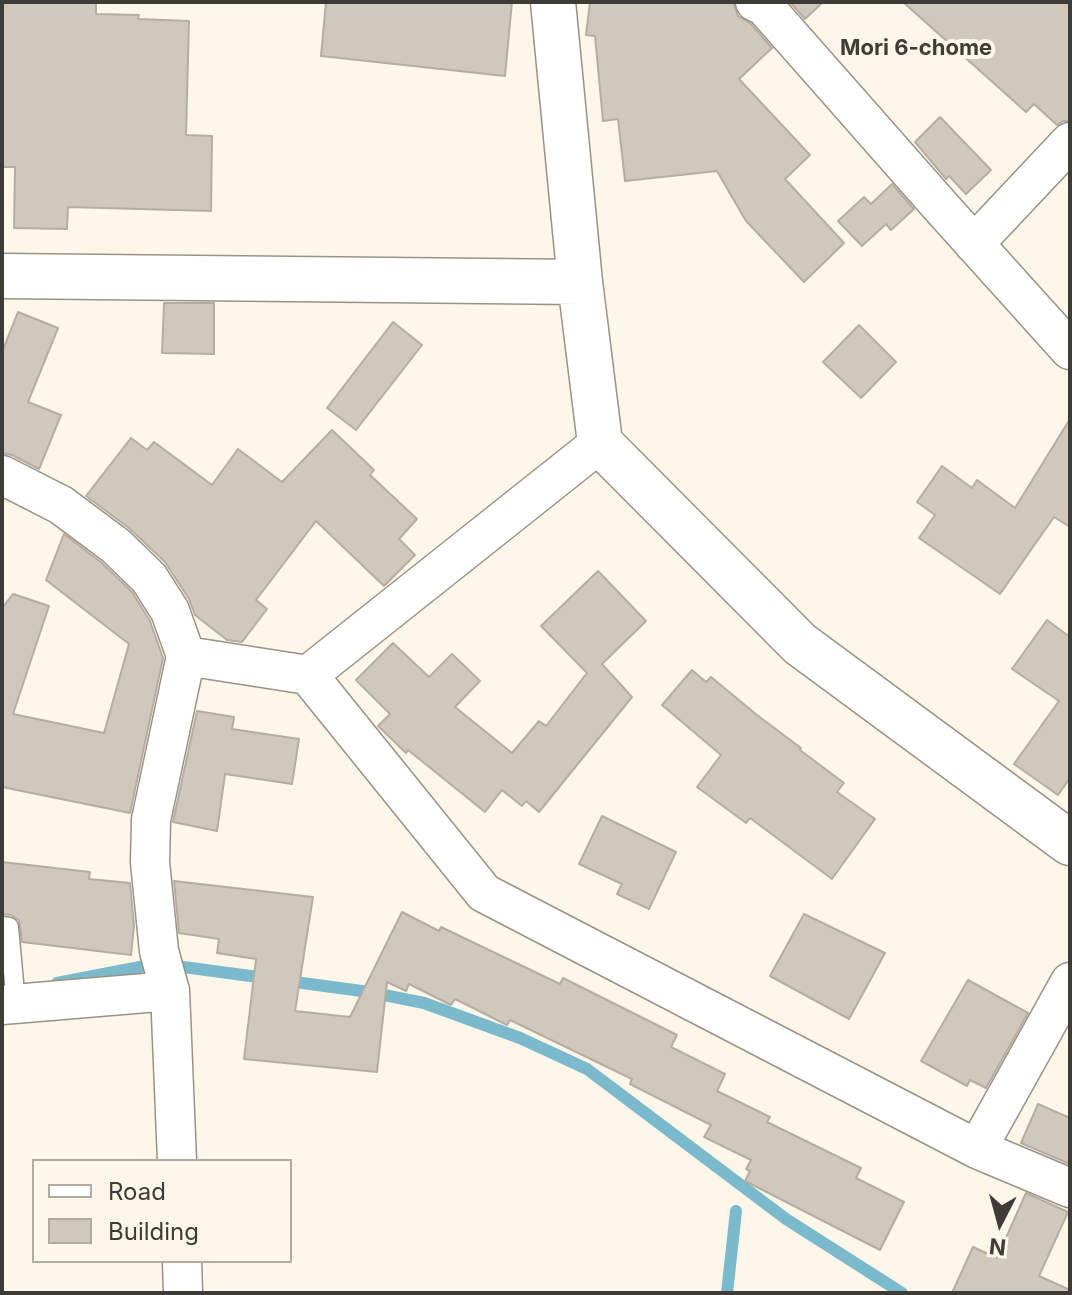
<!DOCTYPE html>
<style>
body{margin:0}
#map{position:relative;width:1072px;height:1295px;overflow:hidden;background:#fdf6e9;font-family:Inter,sans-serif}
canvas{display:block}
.frame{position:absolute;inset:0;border:4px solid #3e3c37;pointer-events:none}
.legend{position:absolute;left:32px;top:1159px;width:260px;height:104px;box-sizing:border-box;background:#fdf6e9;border:2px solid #b1aca2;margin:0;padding:10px 14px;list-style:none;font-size:24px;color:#3e3c37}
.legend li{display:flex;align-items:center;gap:16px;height:40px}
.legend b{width:40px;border:2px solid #b1aca2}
.north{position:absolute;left:960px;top:1183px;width:80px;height:80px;-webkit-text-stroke:6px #fdf6e9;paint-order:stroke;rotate:186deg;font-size:22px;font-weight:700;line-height:32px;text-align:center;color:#3e3c37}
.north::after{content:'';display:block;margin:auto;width:28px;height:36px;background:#3e3c37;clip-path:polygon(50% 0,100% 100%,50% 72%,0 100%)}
</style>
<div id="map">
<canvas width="1072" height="1295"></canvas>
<div class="frame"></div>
<ul class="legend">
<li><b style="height:10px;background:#fff"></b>Road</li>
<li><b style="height:22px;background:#d0c8bc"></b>Building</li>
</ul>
<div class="north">N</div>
</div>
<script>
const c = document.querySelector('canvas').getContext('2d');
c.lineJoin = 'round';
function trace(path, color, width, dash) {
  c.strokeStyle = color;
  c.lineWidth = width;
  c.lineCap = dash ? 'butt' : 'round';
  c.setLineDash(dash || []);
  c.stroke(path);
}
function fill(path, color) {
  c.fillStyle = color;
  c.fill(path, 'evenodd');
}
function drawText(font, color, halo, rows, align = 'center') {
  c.font = font + ' Inter,sans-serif';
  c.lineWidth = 8;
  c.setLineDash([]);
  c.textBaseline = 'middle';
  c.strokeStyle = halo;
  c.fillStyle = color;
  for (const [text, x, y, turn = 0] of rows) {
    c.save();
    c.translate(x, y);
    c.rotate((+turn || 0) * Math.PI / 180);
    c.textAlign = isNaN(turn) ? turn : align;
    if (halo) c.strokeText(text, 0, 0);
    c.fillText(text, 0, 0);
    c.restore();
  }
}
trace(new Path2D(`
 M176 966 369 992 424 1003 520 1038 587 1069 786 1219 902 1293
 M57 983 145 966
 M2 985H3
 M727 1293 736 1211`), '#7bbacd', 12);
const building = new Path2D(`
 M2 2H96V14L139 15 138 19 189 21 186 135 212 136 211 211 68 207 67 229 14 228 15 167H2Z
 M326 2H512L505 76 321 56Z
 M590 2H733L738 16 751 24 772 48 739 79 810 155 785 179 844 243 804 282 746 221 717 171 625 181 618 119 603 121 595 36 586 35Z
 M790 2H823L805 19Z
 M903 2H1070V121H1063L1057 125 1034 104 1026 112Z
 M940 117 991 170 966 194 949 176 946 179 915 142Z
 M892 184 914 209 891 230 886 224 862 246 838 221 864 197 871 204Z
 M164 303H214V354L162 353Z
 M18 312 58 328 28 402 61 415 39 469 12 455 2 453V352Z
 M393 322 422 345 356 430 327 408Z
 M859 325 896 362 861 398 823 362Z
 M1070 419V527L1054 517 1000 594 919 538 935 515 917 502 942 466 972 488 977 480 1015 508Z
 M332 430 374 470 370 475 417 519 399 539 415 555 384 586 316 521 256 600 267 609 242 642 227 640 195 615 189 599 165 562 129 528 86 496 131 438 147 450 154 442 212 485 238 449 282 482Z
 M64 534 102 563 132 592 150 621 163 658 130 813 2 787V608L13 594 49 606 13 714 104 733 129 644 46 580Z
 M598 571 646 621 602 664 632 697 539 812 526 801 522 806 502 790 485 812 408 750 406 753 378 726 390 714 356 680 393 643 429 677 452 654 480 681 455 707 512 753 539 721 546 726 587 673 541 626Z
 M1047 620 1070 637V778L1058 795 1014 764 1059 701 1012 669Z
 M692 670 706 682 711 677 757 715 801 748 800 750 844 783 837 792 875 819 832 879 750 818 746 823 697 787 721 755 662 705Z
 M197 711 234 717 232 729 299 739 292 784 225 774 217 831 173 822Z
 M602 816 676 852 649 909 617 894 622 884 579 864Z
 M2 862 90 872 89 879 130 883 134 926 131 955 22 942 19 920 11 915 2 914Z
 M174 881 313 897 295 1011 350 1017 402 912 439 931 441 927 560 984 563 978 677 1035 671 1047 725 1074 717 1091 770 1117 767 1122 861 1168 856 1178 904 1202 880 1250 745 1181 750 1171 746 1169 751 1160 704 1137 711 1125 630 1084 632 1079 510 1020 507 1025 455 999 451 1005 409 984 406 991 387 982 377 1072 244 1059 256 959 217 953 219 939 179 933Z
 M804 914 885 953 849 1019 770 976Z
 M968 980 1028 1013 986 1088 970 1080 967 1086 921 1061Z
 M1038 1104 1070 1118V1164L1021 1143Z
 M1026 1193 1068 1212 1039 1276 1070 1290V1293H952L973 1247 997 1258Z`);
fill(building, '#d0c8bc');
trace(building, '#b5ada2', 2);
const service = new Path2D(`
 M2 926 9 927 16 1004`);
const minor = new Path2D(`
 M755 2 764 6 942 208 1070 350
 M974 244 1070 142
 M2 475 61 505 116 546 149 578 170 611 186 656 151 820 150 862 159 951 170 991 177 1161
 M186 656 308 675 484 893 977 1149 1070 1188
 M308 675 600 443
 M2 1005 170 991
 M977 1149 1070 982
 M182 1261 183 1293`);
const tertiary = new Path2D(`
 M553 2 580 282 600 443 800 644 1070 843
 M2 276 580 282`);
trace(service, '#999387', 21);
trace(minor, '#999387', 41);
trace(tertiary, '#999387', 47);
trace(service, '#fff', 18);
trace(minor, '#fff', 38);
trace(tertiary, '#fff', 44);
drawText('bold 22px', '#3e3c37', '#fdf6e9', [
 ["Mori 6-chome",916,48]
]);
</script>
